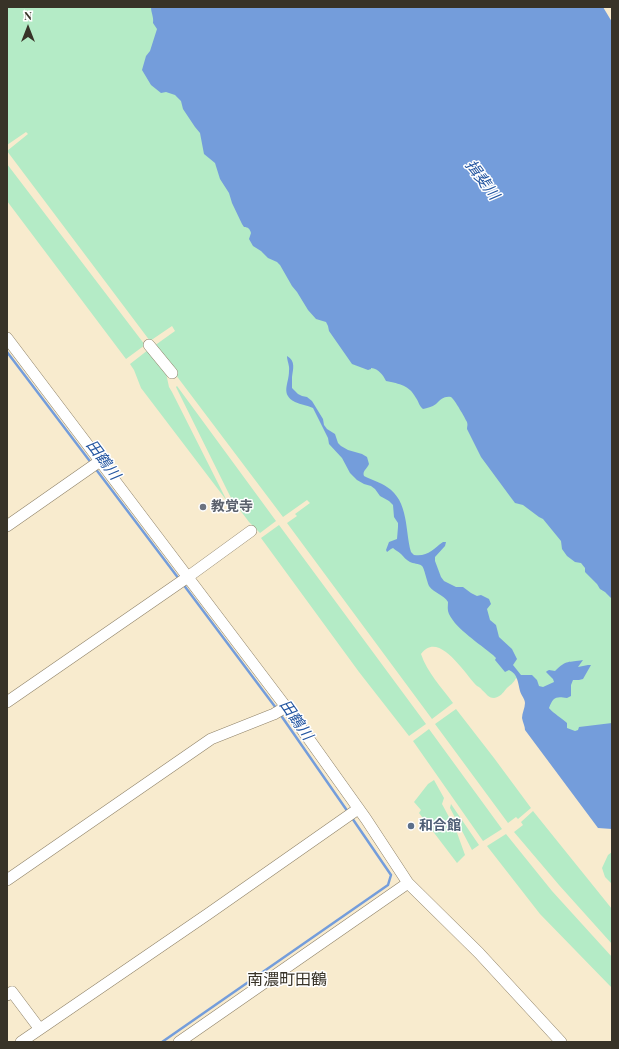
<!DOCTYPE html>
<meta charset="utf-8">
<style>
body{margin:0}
#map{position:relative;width:619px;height:1049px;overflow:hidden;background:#f8ebce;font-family:"Playfair Display",serif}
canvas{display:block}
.frame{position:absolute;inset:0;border:8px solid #383328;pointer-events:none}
.north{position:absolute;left:8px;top:8px;width:40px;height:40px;-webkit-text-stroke:3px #fff;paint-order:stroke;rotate:0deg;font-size:11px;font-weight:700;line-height:16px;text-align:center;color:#383328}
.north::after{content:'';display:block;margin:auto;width:14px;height:18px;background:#383328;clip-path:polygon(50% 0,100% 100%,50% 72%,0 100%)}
</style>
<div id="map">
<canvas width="619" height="1049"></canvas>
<div class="frame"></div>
<div class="north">N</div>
</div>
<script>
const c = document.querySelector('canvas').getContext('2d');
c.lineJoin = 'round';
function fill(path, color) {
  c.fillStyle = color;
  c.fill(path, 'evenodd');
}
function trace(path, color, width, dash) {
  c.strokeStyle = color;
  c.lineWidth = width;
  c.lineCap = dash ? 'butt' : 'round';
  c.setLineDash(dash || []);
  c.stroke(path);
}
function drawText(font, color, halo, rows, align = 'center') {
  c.font = font + ' "Playfair Display","Noto Sans JP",serif';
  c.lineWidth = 3;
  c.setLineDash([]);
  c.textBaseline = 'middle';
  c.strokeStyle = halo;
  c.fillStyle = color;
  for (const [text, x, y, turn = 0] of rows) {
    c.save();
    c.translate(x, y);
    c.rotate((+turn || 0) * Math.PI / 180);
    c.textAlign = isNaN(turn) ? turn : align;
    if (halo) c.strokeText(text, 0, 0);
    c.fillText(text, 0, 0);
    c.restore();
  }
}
fill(new Path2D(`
 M7 7H159L451 385 612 583V777L574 736 551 714 548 704 518 680 516 678C514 683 510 685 506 689 503 693 500 697 494 698 488 698 486 693 482 690 481 688 479 687 477 686 466 676 439 629 421 654 427 672 442 688 453 703L432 719 287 523 297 516 295 514 310 503 307 500 283 517 154 346 175 331 172 326 150 341 7 151 28 134 26 132 7 145Z
 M7 164 145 345 126 359 7 201Z
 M148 350 166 373 169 387 172 392 227 501 141 388 134 370 130 364Z
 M177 386 276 521 260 533 249 522 231 498 176 387Z
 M279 525 426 724 409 736 359 672 261 538Z
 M456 709 494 758 531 808 518 819 516 817 508 823 435 724Z
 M429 729 502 829 483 841 413 741Z
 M434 780 444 798 442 804 456 830 465 855 457 863 419 813 421 810 414 802 428 784Z
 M451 804 479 845 472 850 450 808Z
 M533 811 612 909V944L559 885 514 832 523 825 521 822Z
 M506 834 552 891 612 957V988L540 914 487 846Z
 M612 852V884L605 877 602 868 608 855Z`), '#b4ebc6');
fill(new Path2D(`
 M151 7H603L612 22V599L605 592 600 589 597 584 585 572V568L581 563 575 562 567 556 562 549 561 541 543 519 539 517 523 505 515 503 509 495 481 457 467 429C467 426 468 425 467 422 465 418 455 400 451 397 444 396 441 399 436 404 432 407 427 408 423 409 419 406 419 402 416 398 409 385 400 384 386 381 383 375 379 369 371 368V369L368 370 352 364 329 331 328 326 326 322 316 319 308 310 297 292 292 286 280 265 277 262 268 258 261 251 253 246 249 239 251 233C250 229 248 227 244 227L242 224 232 203 229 193 220 179 215 163 204 154 200 133 195 127 183 109 181 101 175 95 166 92 161 93 151 85 142 70 146 56 150 51 157 29 153 23C154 17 151 13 151 7Z
 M287 356C296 361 293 369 292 377 292 381 292 385 292 388L298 394 302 396 307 397 312 401 323 419 324 425 327 429 335 434 338 443 341 446 348 450 362 454 367 457 369 464C367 469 362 471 364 476 372 480 380 482 387 487 409 501 405 531 411 552L414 555C428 557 433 549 443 542H446L445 546 435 557V561L441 577 444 581 456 587H463L471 593 477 596 481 595 489 599 491 604 487 609 490 620 496 625 499 637 512 649 517 659 513 665 521 675H532L537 680 539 686 543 687 554 682 553 679 546 672 547 671 549 670 555 671C567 659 568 663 583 660L578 667 588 665H591L583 679 579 680H573L571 685V696L567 698C556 696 553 697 549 708 554 714 562 718 567 723V728L575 731 578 730 579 727 612 723V829L598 828 525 730C525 726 523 723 522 718 522 713 525 708 525 703 525 699 521 695 520 691 518 683 518 674 509 670L505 672 495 660 496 658 493 655C480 644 456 629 449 614 447 610 448 606 448 602 444 595 434 593 429 586 427 582 424 567 422 566 419 563 413 564 410 562 406 560 404 557 401 554 398 551 396 551 393 548L391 549 387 552 386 550 389 542 397 539 398 527V523L394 517 393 505 389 501 380 496 375 489 371 486 364 484 357 480 350 473 342 458 329 444 328 438 313 408C307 405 301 405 295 402 280 394 289 384 289 371 290 366 287 361 287 356Z`), '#749ddb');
trace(new Path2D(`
 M7 352 92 464
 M95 468 179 579
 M183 584 276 708
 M280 714 348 812
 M162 1042 388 885 391 875 352 818`), '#749ddb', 2.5);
const minor = new Path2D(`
 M7 338 286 707 366 819 408 883 479 953 561 1042
 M149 345 172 373
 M7 526 100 461
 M7 702 185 579 251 531
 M7 880 211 739 274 714 286 707
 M7 995 12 992 39 1028
 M21 1042 208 914 358 809
 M179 1042 408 883`);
trace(minor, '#8e8167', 12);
trace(minor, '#fff', 11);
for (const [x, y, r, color] of [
 [203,507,4,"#6b7280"],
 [411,826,4,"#5c6f8a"]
]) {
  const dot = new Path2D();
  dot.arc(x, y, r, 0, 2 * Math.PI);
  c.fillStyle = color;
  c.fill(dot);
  trace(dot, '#fff', 1.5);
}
drawText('bold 14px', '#5b616d', '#fff', [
 ["教覚寺",211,507]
], 'left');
drawText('bold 14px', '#4e5e75', '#fff', [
 ["和合館",419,826]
], 'left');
drawText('italic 15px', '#2355a0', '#fff', [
 ["揖斐川",482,180,53],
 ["田鶴川",103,460,53],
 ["田鶴川",296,720,55]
]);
drawText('16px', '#383328', '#fff', [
 ["南濃町田鶴",287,980]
]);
</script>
